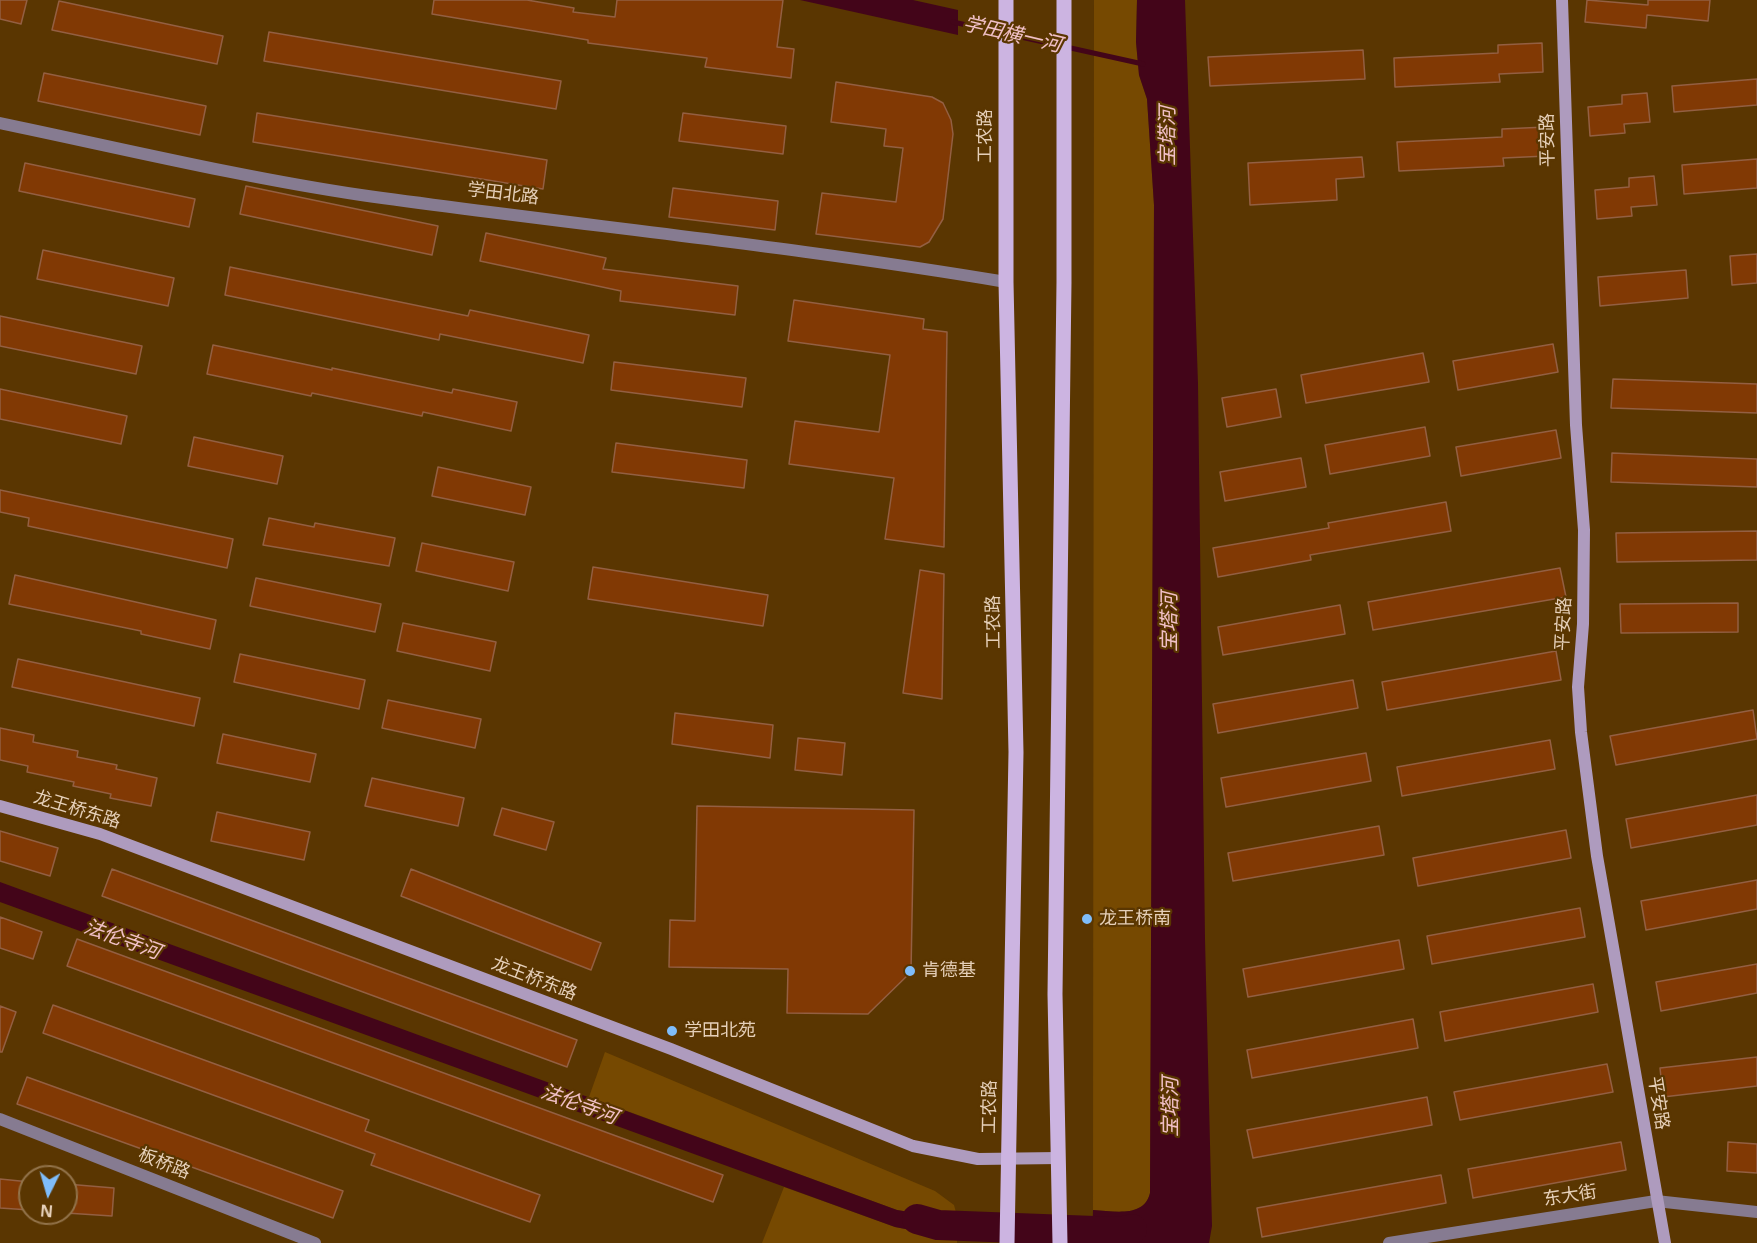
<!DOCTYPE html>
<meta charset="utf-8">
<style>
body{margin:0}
#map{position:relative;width:1757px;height:1243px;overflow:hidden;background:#5a3601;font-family:"Noto Sans",sans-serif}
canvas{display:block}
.north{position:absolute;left:18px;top:1165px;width:60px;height:60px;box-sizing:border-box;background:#5a3601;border:2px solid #92734a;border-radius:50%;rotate:185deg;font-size:16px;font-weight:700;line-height:24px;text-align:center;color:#e5cfb8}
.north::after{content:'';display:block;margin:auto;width:21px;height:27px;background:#7fbdfa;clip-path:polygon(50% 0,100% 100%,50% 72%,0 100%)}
</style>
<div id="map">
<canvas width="1757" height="1243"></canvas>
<div class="north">N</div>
</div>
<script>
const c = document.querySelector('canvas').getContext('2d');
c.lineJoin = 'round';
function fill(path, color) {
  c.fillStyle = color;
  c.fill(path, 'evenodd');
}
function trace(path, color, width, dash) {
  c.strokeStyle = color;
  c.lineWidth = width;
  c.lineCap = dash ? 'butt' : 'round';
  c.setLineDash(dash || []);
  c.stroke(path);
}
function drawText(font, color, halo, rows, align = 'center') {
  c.font = font + ' "Noto Sans","Noto Sans SC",sans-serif';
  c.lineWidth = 4.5;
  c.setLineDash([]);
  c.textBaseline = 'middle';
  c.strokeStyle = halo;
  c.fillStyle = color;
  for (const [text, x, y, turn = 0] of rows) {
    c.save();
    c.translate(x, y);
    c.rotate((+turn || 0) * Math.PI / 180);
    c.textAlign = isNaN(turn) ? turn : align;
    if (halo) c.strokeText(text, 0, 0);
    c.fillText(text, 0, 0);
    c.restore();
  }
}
fill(new Path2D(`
 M1094 0H1137L1136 42 1139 75 1147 99 1154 205 1150 1193C1144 1218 1114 1211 1093 1210Z
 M605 1052 935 1191 954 1205 958 1220 897 1210 589 1097Z
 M784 1187 895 1227 957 1239V1243H762Z`), '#764901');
fill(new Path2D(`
 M800 0H913L958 10V35Z
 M1137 0H1185L1198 384 1205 939 1212 1226 1209 1243H1092L1093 1210C1114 1211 1144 1218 1150 1193L1154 205 1147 99 1139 75 1136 42Z
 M0 882 897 1210 958 1220 957 1239 895 1227 0 902Z`), '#430519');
trace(new Path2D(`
 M953 22 1143 64`), '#430519', 5);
trace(new Path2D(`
 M917 1219 938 1225 1120 1232 1132 1229`), '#430519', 30);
const building = new Path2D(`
 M0 0H27L21 24 0 19Z
 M434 0H527L574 8 573 12 615 17 617 0H783L777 47 794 49 791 78 705 67 707 58 588 43V40L432 14Z
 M1587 0 1648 5V0H1710L1708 21 1647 15 1646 28 1585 22Z
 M59 1 223 36 217 64 52 30Z
 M269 32 561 81 556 109 264 61Z
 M1542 43 1543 72 1499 74 1500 82 1395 87 1394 58 1498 53V45Z
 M1363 50 1365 79 1210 86 1208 57Z
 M44 73 206 106 200 135 38 101Z
 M1757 79V105L1674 112 1672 86Z
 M836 82 932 97 943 103 951 120 953 134 943 219 929 242 920 247 816 234 822 193 896 202 903 148 884 146 886 129 831 122Z
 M1647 93 1650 122 1624 124 1625 133 1590 136 1588 107 1622 104V95Z
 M257 113 547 160 543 189 253 142Z
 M683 113 786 126 783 154 679 141Z
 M1546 127 1547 156 1503 158 1504 166 1399 171 1397 142 1502 137V129Z
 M1362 157 1364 177 1336 179 1337 200 1250 205 1248 163Z
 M1757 159V188L1684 194 1682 165Z
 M25 163 195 199 189 227 19 191Z
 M1654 176 1657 205 1631 207 1632 216 1597 219 1595 190 1629 187V178Z
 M246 186 438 226 432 255 240 214Z
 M673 188 778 201 775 230 669 217Z
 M486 233 606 258 603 269 738 286 735 315 620 301 621 291 480 261Z
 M43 250 174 278 168 306 37 279Z
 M1757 254V283L1732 285 1730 256Z
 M230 267 468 316 470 310 589 335 583 363 440 334 439 340 225 295Z
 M1686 270 1688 298 1600 306 1598 277Z
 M794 300 924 319 923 329 947 332 944 547 885 539 894 478 789 464 795 421 879 432 890 355 788 341Z
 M0 316 142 346 136 374 0 346Z
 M1553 344 1558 372 1458 390 1453 361Z
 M213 345 332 370V368L452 393 453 389 517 402 511 431 423 412 422 416 312 393 311 396 207 374Z
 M1423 353 1429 382 1306 403 1301 375Z
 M614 362 746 378 742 407 611 390Z
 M1613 379 1757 384V413L1611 408Z
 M0 389 127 416 121 444 0 419Z
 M1276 389 1281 417 1227 427 1222 398Z
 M1425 427 1430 456 1330 474 1325 445Z
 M1556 430 1561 458 1461 476 1456 447Z
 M194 437 283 456 277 484 188 466Z
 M616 443 747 460 744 488 612 472Z
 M1612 453 1757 459V487L1611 482Z
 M1301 458 1306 487 1225 501 1220 472Z
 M438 467 531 487 525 515 432 496Z
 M0 490 233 539 227 568 28 526 29 518 0 512Z
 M1446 502 1451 531 1310 555 1311 560 1218 577 1213 548 1329 528 1328 523Z
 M269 518 314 527 315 523 395 538 389 566 263 545Z
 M1757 531V560L1617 562 1616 533Z
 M422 543 514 562 508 591 416 571Z
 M593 567 768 595 763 626 588 599Z
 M1560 568 1566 597 1373 630 1368 602Z
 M920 570 944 574 942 699 903 693Z
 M15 575 216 620 210 649 141 634V631L9 604Z
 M256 578 381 604 375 632 250 606Z
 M1738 603V632L1621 633 1620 604Z
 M1340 605 1345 634 1223 655 1218 627Z
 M403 623 496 642 490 671 397 651Z
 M1556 651 1561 680 1387 710 1382 682Z
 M240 654 365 680 359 709 234 682Z
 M18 659 200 698 194 726 12 687Z
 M1353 680 1358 708 1218 733 1213 704Z
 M388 700 481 719 475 748 382 728Z
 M1753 710 1757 739 1616 765 1610 736Z
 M675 713 773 725 770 758 672 744Z
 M0 728 34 735 33 742 78 751 77 757 117 765 116 769 157 778 151 806 110 798 111 794 73 786 74 782 27 772 28 766 0 760Z
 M223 734 316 754 310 782 217 763Z
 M798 738 845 743 842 775 795 770Z
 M1550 740 1555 769 1402 796 1397 767Z
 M1366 753 1371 781 1226 807 1221 778Z
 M372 778 464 798 458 826 365 806Z
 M1757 795V825L1631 848 1626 819Z
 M697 806 914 810 911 972 868 1014 787 1013 788 969 669 967 670 920 695 921Z
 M502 808 554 822 546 850 494 835Z
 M217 812 310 832 304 860 211 841Z
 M1379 826 1384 855 1233 881 1228 853Z
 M1566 830 1571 858 1418 886 1413 858Z
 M0 831 58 848 50 876 0 861Z
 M112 869 577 1040 567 1067 102 896Z
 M411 869 601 943 591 970 401 896Z
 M1757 880V909L1646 930 1641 901Z
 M1580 908 1585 937 1432 964 1427 936Z
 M0 917 42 932 33 959 0 948Z
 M77 939 723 1175 713 1202 67 966Z
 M1399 940 1404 969 1248 997 1243 969Z
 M1757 964V993L1661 1011 1656 982Z
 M1593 984 1598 1012 1445 1041 1440 1012Z
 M53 1005 369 1120 365 1131 540 1195 530 1222 371 1165 375 1154 43 1033Z
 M0 1006 16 1012 2 1052H0Z
 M1413 1019 1418 1048 1252 1078 1247 1050Z
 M1757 1057V1086L1663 1097 1660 1068Z
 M1607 1064 1613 1092 1460 1120 1454 1092Z
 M27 1077 343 1191 333 1218 17 1104Z
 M1427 1097 1432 1125 1253 1158 1247 1130Z
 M1621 1142 1626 1170 1473 1198 1468 1169Z
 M1728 1142 1757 1144V1173L1727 1171Z
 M1441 1175 1446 1203 1262 1237 1257 1208Z
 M0 1179 30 1182V1210L0 1208Z
 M66 1184 114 1188 112 1216 66 1213Z`);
fill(building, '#813904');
trace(building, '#935f42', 1.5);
trace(new Path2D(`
 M0 123C120 148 240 177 361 195 576 225 792 246 1006 282
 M0 1119 315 1243
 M1389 1243 1656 1201 1757 1212`), '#867b91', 12);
trace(new Path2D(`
 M1562 0 1576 425 1584 530 1583 624 1578 687 1581 732 1597 856 1665 1243
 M0 806 100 834 671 1049 913 1146 978 1159 1059 1158`), '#ae9bbe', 12);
trace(new Path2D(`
 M1006 0V282L1016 752 1007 1243
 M1060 1243 1055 994 1064 282V0`), '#ccb4e1', 15);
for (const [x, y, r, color] of [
 [1087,919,6,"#7fbdfa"],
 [910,971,6,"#7fbdfa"],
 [672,1031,6,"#7fbdfa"]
]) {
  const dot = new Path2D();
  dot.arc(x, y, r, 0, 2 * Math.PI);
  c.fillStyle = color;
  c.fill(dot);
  trace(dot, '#5a3601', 2);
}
drawText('18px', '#e5cfb8', '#5a3601', [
 ["工农路",986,136,-90],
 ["平安路",1548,140,-91],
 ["学田北路",503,194,7],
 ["工农路",994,622,-91],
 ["平安路",1564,624,-87],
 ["龙王桥东路",77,810,17],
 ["龙王桥东路",534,979,21],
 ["平安路",1658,1103,81],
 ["工农路",990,1107,-89],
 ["板桥路",164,1164,22],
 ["东大街",1570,1196,-9]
]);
drawText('18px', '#e5cfb8', '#5a3601', [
 ["龙王桥南",1099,919],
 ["肯德基",922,971],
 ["学田北苑",684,1031]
], 'left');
drawText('italic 20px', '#f1c0c7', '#5a3601', [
 ["学田横一河",1012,35,13],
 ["宝塔河",1168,136,-90],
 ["宝塔河",1170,622,-90],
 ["法伦寺河",122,940,20],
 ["法伦寺河",579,1105,20],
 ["宝塔河",1171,1107,-90]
]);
</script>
